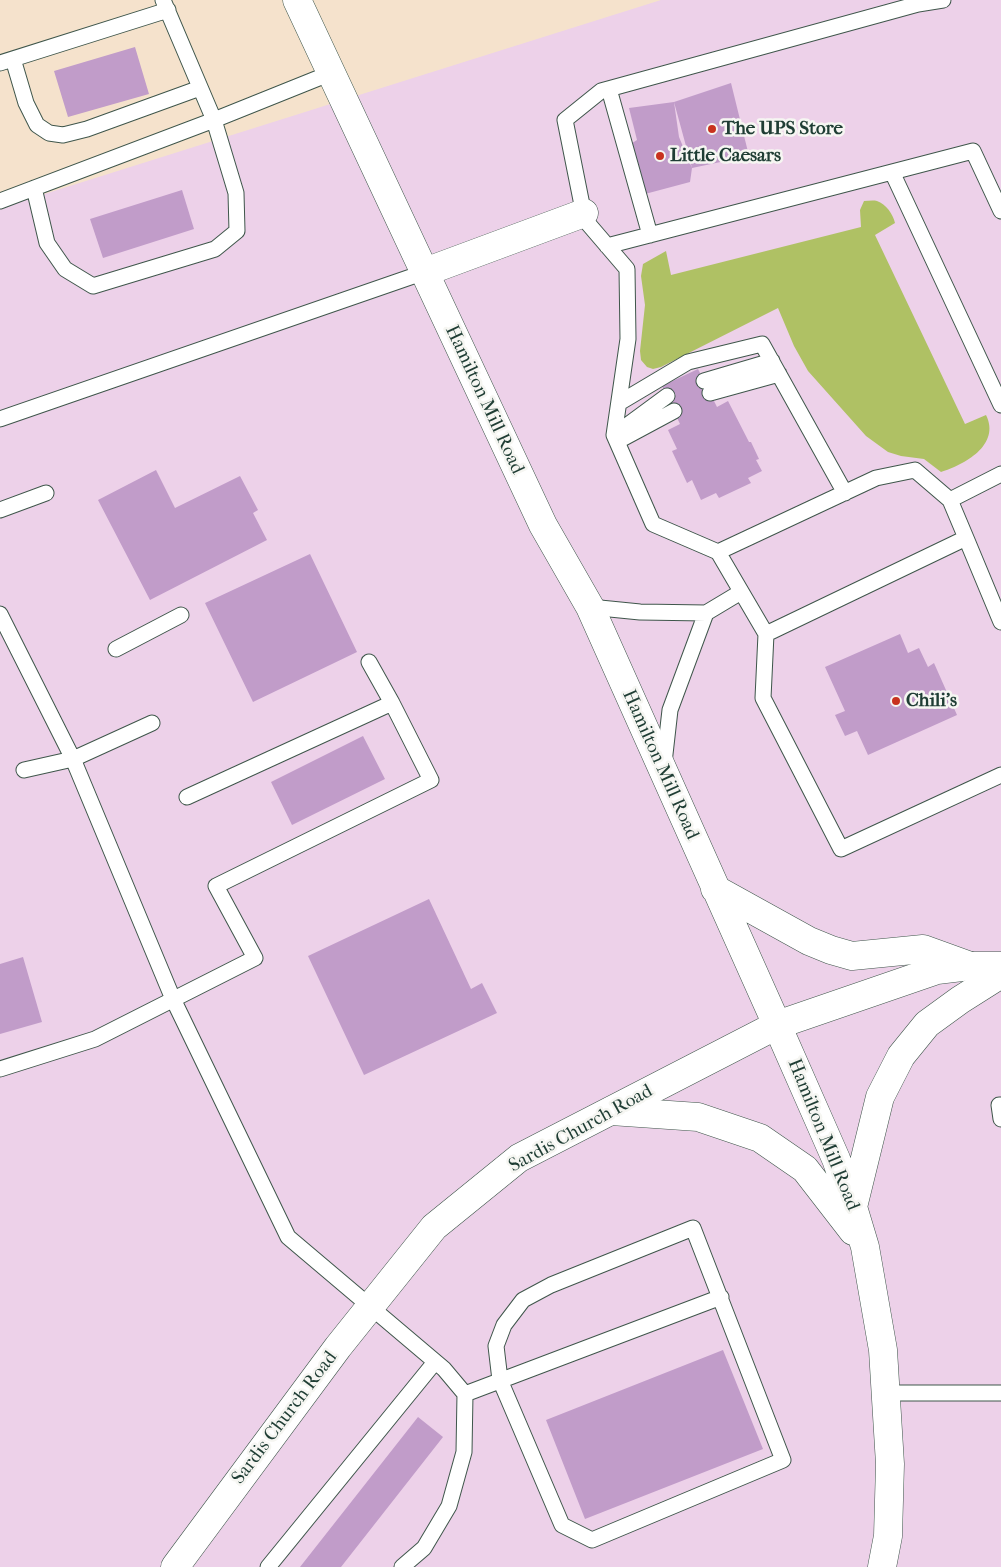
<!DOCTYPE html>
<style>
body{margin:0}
canvas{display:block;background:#f5e2cc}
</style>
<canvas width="1001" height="1567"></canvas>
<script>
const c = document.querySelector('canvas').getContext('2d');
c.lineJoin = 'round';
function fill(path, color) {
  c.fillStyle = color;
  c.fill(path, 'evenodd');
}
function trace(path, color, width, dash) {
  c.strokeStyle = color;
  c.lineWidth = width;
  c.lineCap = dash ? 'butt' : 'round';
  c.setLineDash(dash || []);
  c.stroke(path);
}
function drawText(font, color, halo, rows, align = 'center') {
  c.font = font + ' "IM FELL French Canon",serif';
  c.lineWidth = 5;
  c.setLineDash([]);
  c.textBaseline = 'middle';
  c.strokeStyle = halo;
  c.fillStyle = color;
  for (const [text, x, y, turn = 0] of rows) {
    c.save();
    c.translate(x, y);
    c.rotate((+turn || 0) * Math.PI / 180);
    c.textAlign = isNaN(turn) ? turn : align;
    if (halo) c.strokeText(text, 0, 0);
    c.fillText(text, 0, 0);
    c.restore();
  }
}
fill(new Path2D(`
 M661 0H1001V1567H0V208Z`), '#edd1e9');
fill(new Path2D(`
 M864 201C868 201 873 200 877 201 886 204 893 214 895 223L875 235 965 424 986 415C1001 445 964 465 941 472L924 459 901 456 888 452 866 436 808 371 794 346 778 308 661 367 653 369 647 367 641 360 640 351 645 305 641 276 643 264 666 251 671 275 861 227 860 210Z`), '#afc164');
fill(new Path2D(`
 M135 47 149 94 68 117 54 71Z
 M731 83 749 156 692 168 690 182 645 194 629 145 637 140 629 108 674 102 679 137 692 168 674 102Z
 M182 190 194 229 103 258 90 219Z
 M698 369 717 407 728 401 749 442H751L759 459 756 460 762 471 748 478 751 483 719 498 716 493 701 500 692 480 687 483 672 451 677 449 668 430 680 424 662 386Z
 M156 470 175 508 240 476 258 510 253 513 267 540 150 600 98 500Z
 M310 554 357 652 253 702 205 603Z
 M900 634 908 653 919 648 928 667 934 663 957 715 868 755 857 731 845 736 835 715 845 711 825 667Z
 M363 736 385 779 292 825 271 782Z
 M429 899 471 989 482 983 497 1013 364 1075 308 956Z
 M23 957 42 1022 0 1034V964Z
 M723 1350 763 1449 585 1519 546 1420Z
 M418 1417 443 1437 341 1567H300Z`), '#c19cc9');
const service = new Path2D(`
 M943 0 918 4 601 91 565 120 585 220 627 269 628 339 614 435 653 524 718 552 766 634 763 698 841 849 1001 775
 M13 59 26 103 37 125 49 133 63 135 87 129 200 88
 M0 63 168 10
 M609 89 650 235
 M892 172 1001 405
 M34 188 47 243 65 269 93 286 215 249 237 231 236 193 214 120 163 0
 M0 201 214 120 331 73
 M607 246 973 151 1001 211
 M704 381 772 361
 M710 393 779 374
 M619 403 688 362 762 344 845 493
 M0 419 425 272
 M614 435 667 396
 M620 440 674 411
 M0 510 46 493
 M966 538 1001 622
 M718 552 876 478 915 470 950 500
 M590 607 640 612 706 613 741 592
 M0 614 73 759 173 999 288 1237 444 1369 465 1394 721 1297
 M766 634 966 538 950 500 1001 474
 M116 649 181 615
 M369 662 392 703
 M664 763 670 710 706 613
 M24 770 73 759 152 723
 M0 1069 95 1039 255 958 216 886 431 780 392 703 187 797
 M1001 1105H999L1001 1119
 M693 1228 783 1460 592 1540 562 1525 500 1380 496 1346 504 1325 523 1300 551 1285Z
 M886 1393H1001
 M268 1567 435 1362
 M402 1567 424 1548 449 1506 464 1452 465 1394`);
const minor = new Path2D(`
 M425 272 584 213
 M175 1567 338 1347 434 1227 519 1158 777 1025`);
const tertiary = new Path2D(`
 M777 1025 937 970 970 966H1001`);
const secondary = new Path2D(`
 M297 0 543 525 590 607 777 1025 836 1159 853 1207 865 1247 883 1350 890 1464 888 1536 882 1567
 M715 889 809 941 831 950 852 956 923 949 970 966
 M611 1111 698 1117 760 1138 805 1169 853 1231
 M853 1207 880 1097 901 1056 927 1024 960 1000 1001 974`);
trace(service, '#3f564b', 17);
trace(minor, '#3f564b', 29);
trace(tertiary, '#3f564b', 29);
trace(secondary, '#3f564b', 29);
trace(service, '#fff', 15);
trace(minor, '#fff', 28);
trace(tertiary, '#fff', 28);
trace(secondary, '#fff', 28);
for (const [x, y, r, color] of [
 [712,129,5,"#c8321e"],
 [660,156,5,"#c8321e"],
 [896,701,5,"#c8321e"]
]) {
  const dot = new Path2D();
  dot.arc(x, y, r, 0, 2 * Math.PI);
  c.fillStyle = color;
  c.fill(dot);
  trace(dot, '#f6f6f2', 2);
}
drawText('bold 19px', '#1f3d34', '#f6f6f2', [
 ["The UPS Store",722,129],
 ["Little Caesars",670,156],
 ["Chili's",906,701]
], 'left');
drawText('19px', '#1f3d34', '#f6f6f2', [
 ["Hamilton Mill Road",484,400,65],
 ["Hamilton Mill Road",660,765,66],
 ["Sardis Church Road",581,1129,-29],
 ["Hamilton Mill Road",823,1135,68],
 ["Sardis Church Road",285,1418,-53]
]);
</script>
